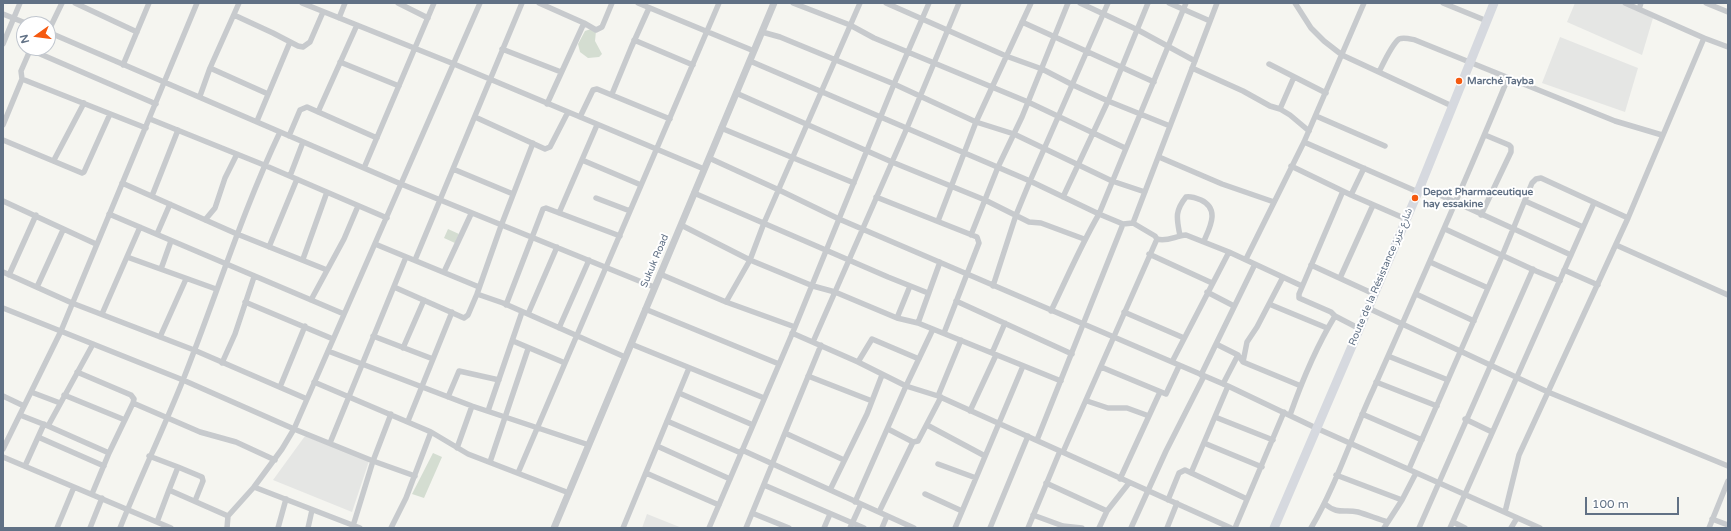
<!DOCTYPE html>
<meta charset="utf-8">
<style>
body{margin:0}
#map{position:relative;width:1731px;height:531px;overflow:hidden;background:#f5f5f0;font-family:"Varela Round",sans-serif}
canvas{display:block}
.frame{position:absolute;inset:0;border:4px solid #617185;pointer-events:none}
.north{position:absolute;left:16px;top:16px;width:40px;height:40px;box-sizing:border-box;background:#fff;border:1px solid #c0c6ce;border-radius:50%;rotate:256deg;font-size:11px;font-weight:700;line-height:16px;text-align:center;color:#617185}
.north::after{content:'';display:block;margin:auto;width:14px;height:18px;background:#f55a10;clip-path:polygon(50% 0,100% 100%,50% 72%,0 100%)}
.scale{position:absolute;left:1585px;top:497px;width:94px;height:18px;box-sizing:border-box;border:2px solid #617185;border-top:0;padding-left:5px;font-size:12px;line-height:14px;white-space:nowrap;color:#617185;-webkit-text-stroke:3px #fff;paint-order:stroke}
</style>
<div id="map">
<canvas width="1731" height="531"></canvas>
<div class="frame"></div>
<div class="north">N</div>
<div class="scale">100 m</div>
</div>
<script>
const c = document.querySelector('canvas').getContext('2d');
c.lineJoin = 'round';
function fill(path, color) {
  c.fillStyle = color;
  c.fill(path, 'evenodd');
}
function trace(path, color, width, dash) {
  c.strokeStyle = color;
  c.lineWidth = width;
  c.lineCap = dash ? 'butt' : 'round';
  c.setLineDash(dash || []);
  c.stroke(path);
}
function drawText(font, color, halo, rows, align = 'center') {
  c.font = font + ' "Varela Round","Noto Sans Arabic",sans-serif';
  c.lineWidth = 4;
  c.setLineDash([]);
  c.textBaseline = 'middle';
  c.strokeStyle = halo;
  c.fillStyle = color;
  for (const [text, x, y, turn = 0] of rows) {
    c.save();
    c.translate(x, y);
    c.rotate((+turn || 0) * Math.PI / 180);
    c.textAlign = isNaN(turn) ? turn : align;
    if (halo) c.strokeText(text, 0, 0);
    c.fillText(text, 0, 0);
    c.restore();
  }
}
fill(new Path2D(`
 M1575 3H1620L1653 18 1642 55 1567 22Z
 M1560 37 1638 68 1625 112 1542 83Z
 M305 436 369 461 352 512 273 480Z
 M647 514 682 528H642Z`), '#e5e6e4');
fill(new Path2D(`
 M591 29 596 31 595 41 602 54 599 57 588 58 580 52 578 44 585 31Z
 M448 229 459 234 455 243 444 238Z
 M433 453 442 457 424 498 412 494Z`), '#d4ddd1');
trace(new Path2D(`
 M75 3 137 32
 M302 3 454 64 704 169
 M398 3 428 18
 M539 3 584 23 596 30 602 27 612 3
 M638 3 754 51
 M793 3 850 25 874 38 1028 102 1125 148
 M886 3 1006 56 1042 69 1073 85 1108 101 1063 197
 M1080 3 1138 30 1195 61
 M1148 3 1108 101 1170 126
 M1169 3 1210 21
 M1295 3 1311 28 1324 41 1342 55 1452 106
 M1443 3 1487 21
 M1625 3 1704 38
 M1706 3 1728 12
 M1639 9 1641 3
 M3 14 28 24
 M234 15 273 33 298 46 303 47 310 42 323 12
 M339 18 345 3
 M1022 22 1154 82
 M48 32 401 184 654 287
 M48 32 62 3
 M762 32 780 37 894 84 976 122 1014 134 1112 181 1145 192
 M634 40 693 65
 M3 44 20 3
 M1728 47 1704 38 1628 218 1548 392 1728 466
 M502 49 561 72
 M31 50 156 104
 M750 61 1030 181 1099 214 1123 224 1133 223 1155 236 1157 239C1167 242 1175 236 1186 235L1229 252 1302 286
 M340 62 399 86
 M1269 64 1326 93
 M123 65 149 3
 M210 68 268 94
 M1192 68 1243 91 1270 106 1280 109 1290 115 1309 131
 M1379 72C1383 64 1392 44 1399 39 1404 37 1410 39 1415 40L1615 121 1662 135
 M22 79 146 128
 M736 93 892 162 985 200 1029 222 1041 223 1084 239
 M612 94 631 48 649 8
 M200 96 210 68 239 3
 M547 104 584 23
 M1280 109 1294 77
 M318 112 357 25
 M1316 116 1385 146
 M475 117 545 149 550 147 568 112
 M580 117 593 90 597 89 670 119
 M150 119 264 165 387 218
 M257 121 290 42
 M3 125 22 79 21 71 31 48
 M721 128 854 183
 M289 136 300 110 307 107 377 138
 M3 140 82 173 84 172 110 114
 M1304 142 1418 192
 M533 143 501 226 477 294 503 303 625 357
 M1159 157 1222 184 1274 202
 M709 158 779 190 839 219 1228 386 1316 428 1540 528
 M54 160 84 103
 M582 160 641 185
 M1291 166 1351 195 1406 219
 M364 168 434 3
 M453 169 513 194
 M290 176 303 142
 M122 183 237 234 327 270
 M1420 186 1571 255
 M1343 191 1299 294V298L1331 312 1335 316 1360 329
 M694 193 888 277 928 293
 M1351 195 1364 168
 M152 196 178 130
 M876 197 977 237 979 243 944 333
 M596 198 630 211
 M3 201 96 244
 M1525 201 1583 227
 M559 213 597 125
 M109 214 344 314
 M1481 215 1511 152V147L1509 145 1485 135
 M205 220 215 208 225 178 237 154
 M938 221 976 122 1031 3
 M1133 223 1217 3
 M681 225 750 260 813 286 835 292 897 318 918 323 1061 381
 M1445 229 1536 271 1560 281
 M157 234 170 204
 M971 235 998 167 1022 117 1068 3
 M1180 236C1177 219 1174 212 1186 197 1191 196 1196 198 1201 200 1220 209 1210 227 1204 241
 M375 244 479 287
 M1616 245 1728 295
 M269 247 297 179
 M1149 254 1212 283
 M127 257 216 289
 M303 259 327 192
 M1246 259 1304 142 1364 3
 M415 260 522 3
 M1430 262 1488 288
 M1311 265 1374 294
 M161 269 171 241
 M1564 270 1598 285
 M3 272 72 303 194 350 307 399
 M444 272 471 214
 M660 274 726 302 795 327 709 528
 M9 275 36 215
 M1340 278 1373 205
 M993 286 1016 215 1030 181 1108 3
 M37 287 63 230
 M394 287 464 318 468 315 477 294
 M1207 292 1234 306
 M1416 294 1474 321
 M311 300 344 239 358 206
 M956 301 1072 354
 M245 302 333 339
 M726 302 750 260 764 223 860 3
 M1269 304 1327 328
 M506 305 543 209 546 208 620 236
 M3 308 183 380 294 429 373 461 353 526
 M1368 308 1548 392 1519 455 1505 512
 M645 309 779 364
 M1051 311C1067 278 1081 245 1099 214L1186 3
 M1124 312 1184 338
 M102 314 140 227
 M528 314 557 247
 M897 318 910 286
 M918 323 940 262
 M795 327 894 84 929 3
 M559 328 589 260
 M792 333 858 362 906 386 938 396 1231 528
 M373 336 433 359
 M160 337 186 279
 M513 341 565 363
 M813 342 907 128 959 3
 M631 344 764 398
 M1216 344 1255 264
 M403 348 424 300
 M328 351 472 406 589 445
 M992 353 1005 323
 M1388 356 1448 380
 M858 362 872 339 919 359
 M1172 362 1229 252
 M1243 362 1247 342 1257 327 1283 277
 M222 363 235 334 254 277
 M1101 367 1166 394 1179 366
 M77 372 131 395 134 399 133 403
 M1201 375 1216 344 1238 355 1243 362 1301 386
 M808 376 872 401
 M314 382 431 432
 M1376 382 1437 406
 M1223 384 1238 355
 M280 387 305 326
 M31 392 60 403
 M679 393 753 425
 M64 395 125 420
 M3 396 24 406
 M938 396 961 340
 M448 397 459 371 499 380
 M1087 401 1108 408H1127L1149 416
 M488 411 522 312
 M970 411 996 355
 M391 414 373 461 415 476
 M1362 414 1422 440
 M20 415 48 426 109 453
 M1290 415C1302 381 1316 347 1335 316
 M1215 417 1273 440
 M1465 419 1492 432
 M408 421 452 312
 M667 421 741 453
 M927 425 985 456
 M48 426 93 344
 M888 429 913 442 918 441 941 397
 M785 433 844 460
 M38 437 104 466
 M1037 440 1123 224
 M330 443 406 257
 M1204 443 1262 467
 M657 446 730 479
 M457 448 472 406
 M3 449 61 331 197 3
 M742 450 914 528
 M1063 452 1157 239
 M149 456 178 467 169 490
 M3 457 171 528
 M490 462 528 349
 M938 464 976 478
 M25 466 44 424
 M178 467 202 477 203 481 195 501
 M1409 469 1502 256 1532 183 1536 179 1541 178 1628 218
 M518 473 719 3
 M646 473 719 505
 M1191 473 1228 386
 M1336 475 1402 500
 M1120 479 1160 392
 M1046 483 1107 511
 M764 485 864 528
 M254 487 282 449 294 429 480 3
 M830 490 867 414 882 375
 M92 494 109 453 133 403 200 432 236 442 275 460
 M925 494 962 511
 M1168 500 1179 473 1185 470 1247 499
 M855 502 906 386 933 329
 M1325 504C1338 515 1344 509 1358 512 1368 515 1378 519 1388 522
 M879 512 913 442
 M752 513 789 528
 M1033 515 1063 526 1082 528
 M1712 519 1728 525
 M157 522 169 490 228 516
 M1453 522 1465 528
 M57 528 74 487
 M90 528 102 498
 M120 528C140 478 163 430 183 380 216 297 242 212 280 132
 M227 528 228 516 254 487 360 528
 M278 528 286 499
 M308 528 312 510
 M391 528 406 498 431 432 468 454 569 493
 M623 528 689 368
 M746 528 821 345
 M824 528 830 514
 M850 528 861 504
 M882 528 887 516
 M955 528 1023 366
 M990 528 1028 436
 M1028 528 1060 451
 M1099 528 1107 511 1129 483
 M1131 528 1166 451 1204 376
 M1167 528 1177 503
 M1235 528 1284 412
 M1311 528C1336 486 1352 435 1373 390 1419 286 1465 183 1508 78
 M1384 528 1402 500 1416 473
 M1419 528 1533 269
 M1450 528 1594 203
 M1511 528 1517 518
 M1709 528 1728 481`), '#c7cacd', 5.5);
trace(new Path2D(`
 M554 528 774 3`), '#c7cacd', 7);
trace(new Path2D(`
 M1274 528 1418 192 1494 3`), '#d6d9df', 9);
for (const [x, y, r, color] of [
 [1459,81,4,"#f55a10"],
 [1415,198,4,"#f55a10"]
]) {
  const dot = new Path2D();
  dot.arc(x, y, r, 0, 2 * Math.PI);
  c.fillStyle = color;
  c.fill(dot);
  trace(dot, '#fff', 1.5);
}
drawText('bold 10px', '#617185', '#fff', [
 ["Marché Tayba",1467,81],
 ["Depot Pharmaceutique",1423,192],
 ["hay essakine",1423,204]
], 'left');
drawText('10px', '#617185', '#fff', [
 ["Sukuk Road",655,261,-67],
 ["Route de la Résistance شارع عزيز",1381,277,-67]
]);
</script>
